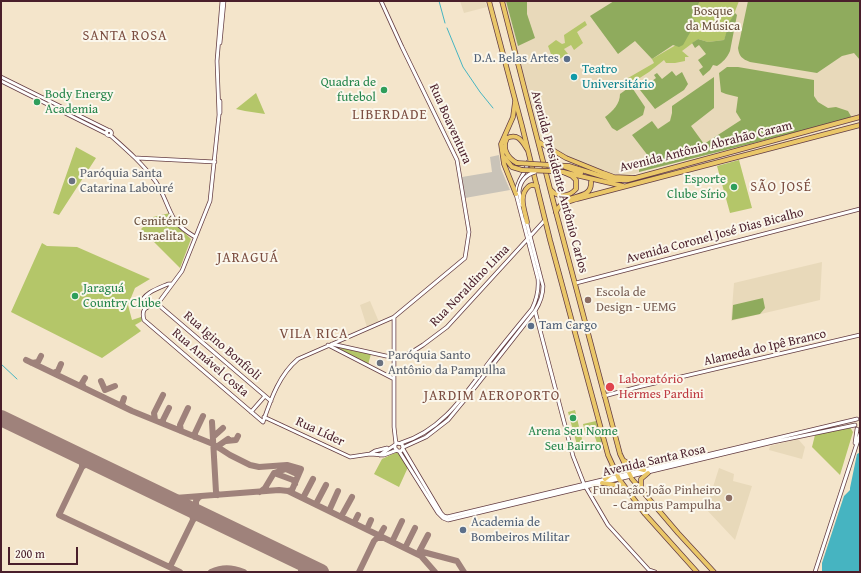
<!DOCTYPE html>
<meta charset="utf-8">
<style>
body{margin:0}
#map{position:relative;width:861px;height:573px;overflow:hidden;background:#f4e5cb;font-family:"Gentium Book Plus",serif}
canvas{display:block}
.frame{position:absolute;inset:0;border:2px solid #4a1f2b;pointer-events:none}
.scale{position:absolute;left:8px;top:547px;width:70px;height:18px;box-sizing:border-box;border:2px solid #4a1f2b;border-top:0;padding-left:5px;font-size:12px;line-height:14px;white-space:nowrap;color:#4a1f2b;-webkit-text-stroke:3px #fbf7ec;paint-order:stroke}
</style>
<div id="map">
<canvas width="861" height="573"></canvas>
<div class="frame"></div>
<div class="scale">200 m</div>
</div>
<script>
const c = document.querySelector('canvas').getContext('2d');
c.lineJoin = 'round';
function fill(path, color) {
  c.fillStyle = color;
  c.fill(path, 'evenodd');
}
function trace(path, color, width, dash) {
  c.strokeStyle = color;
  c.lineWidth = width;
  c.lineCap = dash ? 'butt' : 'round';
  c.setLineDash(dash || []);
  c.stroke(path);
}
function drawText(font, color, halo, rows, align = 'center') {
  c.font = font + ' "Gentium Book Plus",serif';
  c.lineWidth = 4;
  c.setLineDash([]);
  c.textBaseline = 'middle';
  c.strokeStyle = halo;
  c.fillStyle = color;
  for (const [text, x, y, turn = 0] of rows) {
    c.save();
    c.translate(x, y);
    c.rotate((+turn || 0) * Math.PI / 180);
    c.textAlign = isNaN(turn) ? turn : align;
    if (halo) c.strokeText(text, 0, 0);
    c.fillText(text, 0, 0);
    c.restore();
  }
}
fill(new Path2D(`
 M460 1H485L487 7 464 13Z
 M504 1H860V116L625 176 610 173 572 159 542 144Z
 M822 262 820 300 731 321 734 283Z
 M370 301 379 322 367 327 360 305Z
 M798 439 805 447 802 459 769 450 770 446Z
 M719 468 734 474 733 481 752 486 735 540 706 509Z`), '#e8d9ba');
fill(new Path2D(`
 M499 155 501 169 510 190 465 198 462 177 492 172 490 157Z`), '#c9c3b8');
fill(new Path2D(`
 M700 1H739L724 40 708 42 698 39 682 51 689 57H685V61L675 63H666L664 60 649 72 632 83 628 78 654 63 652 59 676 45Z
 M585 21 587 25 577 32 583 43 574 50 571 45 564 49 568 54 554 62 548 46 556 40 562 44 565 43 564 35Z
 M256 93 265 114 245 111 236 109Z
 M76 147 96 158 59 215 53 213Z
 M739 160 752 208 730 213 717 166Z
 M170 213 174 223 191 239 180 268 141 229 153 217Z
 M42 243 47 246 77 247 150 279 135 288 128 305 132 320 141 317 142 321 135 325 141 331 102 358 11 312Z
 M332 346 371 354 368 365Z
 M575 410 583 443 577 445 568 412Z
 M596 421 602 442 597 443 594 434 586 436 583 424Z
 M850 427 853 432 840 475 812 447 815 435Z
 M397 452 401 453 409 465 399 487 374 474 382 459Z`), '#b4c669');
fill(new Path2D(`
 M506 1H527V14L535 38 518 46Z
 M614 1H700L692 17 696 22 683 45 679 47 673 45 652 59 635 41 618 54 590 16Z
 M748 1H860V60L854 53 842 56 817 73 750 62C742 59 739 56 738 48Z
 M735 13 737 15 730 51C727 58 723 62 717 66L713 65 710 70 703 76 699 70 703 67 698 60 706 54 699 45 695 48 692 43 698 39 708 42 724 40 730 21Z
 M727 67H738L814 80V96L818 102 828 108 836 107 848 111 852 118 639 172V170L649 157 632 135 652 121 658 129 670 121 672 113V106L714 77V108L691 126 704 144 741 120 736 112 738 97 726 94 721 92 719 73Z
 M672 71 676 76 682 72 688 84 684 90 655 109 640 90 656 78 654 75 657 73 662 79Z
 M631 86 645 107 643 115 617 131 612 128 605 117C613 111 620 104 620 94Z
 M763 298 765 308 760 314 732 320 733 305Z`), '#8fab5d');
fill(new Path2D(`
 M860 449V572H822V563L844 496 850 490V488L857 454 859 453Z`), '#46b4c1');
trace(new Path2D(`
 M439 1 445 23
 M447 28 463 67 480 92 493 108
 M1 364 17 379`), '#46b4c1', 1);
trace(new Path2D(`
 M26 360 132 411 213 444 230 455 250 465 259 467 287 465 301 469 292 490 288 491
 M32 363 38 362 41 356
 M53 373 58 371 61 364
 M101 381 105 390 115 386
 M84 388 82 383 85 378
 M124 407 122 404 124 398
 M155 420 154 413 163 395
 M212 422 216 492 218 495
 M163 423V420L169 408
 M181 431 180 425 188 408
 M195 437V433L203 416
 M213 437 223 428
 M226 441 236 440 238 436
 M215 448 228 439
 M78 455 82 460V467
 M94 462 86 464 82 467 59 515 180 572
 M274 473 293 480 295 484
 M260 492 265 488 274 473 286 469 297 474 298 476
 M165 497 175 498 279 490 288 491 421 556 435 572
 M303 498 313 479
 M316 504 326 485
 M188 508 192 512 193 520
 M329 511 338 491
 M200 514 196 506V501L199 497 202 496
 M341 517 352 497
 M354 523 358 515
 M367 529 371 520
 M380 535 384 528
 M392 542 402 521
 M405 548 415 528
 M418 554 428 535
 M421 556 423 552 457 561 464 572
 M297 560 301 567V572
 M170 567 193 520 198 516H205
 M211 572C222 567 231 567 244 572
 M310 572 319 571
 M359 572 374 541 377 538H383`), '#9f827b', 6);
trace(new Path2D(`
 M1 418 321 572`), '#9f827b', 16);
const tertiary = new Path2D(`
 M222 1 217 61 219 115 210 201 182 271 159 302C150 308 140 305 144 320L263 422C271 399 279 375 298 359L394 317 465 258 469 232 457 160 402 47 381 1
 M220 43 224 1
 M1 77 108 130
 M1 81 107 134
 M220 113V101
 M106.5 133a2.5 2.5 0 1 1 5 0a2.5 2.5 0 1 1-5 0Z
 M110 135C127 150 143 164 156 182 164 194 167 207 174 219 179 227 187 232 195 237
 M137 158 215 162
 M519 192 522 205
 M576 283 860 209
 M155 304 161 307 271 401
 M147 306 141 304C143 293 159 288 168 284H172
 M535 311 573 456 584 484 608 525 649 570 655 572
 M394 317V427L396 444
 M332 344 395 358 412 352 423 345 447 327 545 220
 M328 345 394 379
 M604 396 638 387 860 335
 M251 412 265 396
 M264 417 350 457 370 454 384 455 397 450
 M401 443C443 430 465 394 490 361 504 343 518 326 532 309 537 299 539 291 538 279L516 194C517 178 525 176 528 162
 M855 443 857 429
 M404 447 426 437 448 420 476 386 535 311C540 303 543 295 543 286L526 220
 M403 449 441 513 444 516 447 517 857 419
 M399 451 438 513 443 518 448 520 773 442 855 425
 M370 454 375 451 387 448
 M380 455C385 451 393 447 397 443L402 444 403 448 401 451H398L395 448V446
 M815 572 860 434`);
const primary = new Path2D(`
 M515 102 513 117 501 144 504 164 516 194
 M504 157 512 167 522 170
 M517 163C507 158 502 148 507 138 518 133 522 141 527 149
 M551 165 569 166 614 180H628L860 117
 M565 167 581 173
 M551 171 563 172 623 186
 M562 203C572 194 592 199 591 182
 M556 212C559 203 568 202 577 199L860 125`);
const trunk = new Path2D(`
 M489 1 522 126 550 240 608 455 619 479 645 514 697 572
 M502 1 556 212 620 454 632 479 678 533 714 572
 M539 142 566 158 603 173 614 177 634 178
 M551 190C558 198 569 197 576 189V180L572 176 563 172
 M527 222C525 211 518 196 528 187 531 184 533 185 537 186
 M623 460 633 467 644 470
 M605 479 611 474 612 467
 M602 483 616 485 626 491
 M641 488V479L648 473`);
trace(tertiary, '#643d43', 4.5);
trace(primary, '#643d43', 5.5);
trace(trunk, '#643d43', 5.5);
trace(tertiary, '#fff', 3);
trace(primary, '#eac769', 4);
trace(trunk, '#eac769', 4);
const tertiaryBridge = new Path2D(`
 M519 192C520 181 525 175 535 172`);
const primaryBridge = new Path2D(`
 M517 163 551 165
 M522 170 551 171`);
trace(tertiaryBridge, '#643d43', 4.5, []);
trace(primaryBridge, '#643d43', 5.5, []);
trace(tertiaryBridge, '#fff', 3);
trace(primaryBridge, '#eac769', 4);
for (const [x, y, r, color] of [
 [567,59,4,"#5c6f8a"],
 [574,77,4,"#0f9aa8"],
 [384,90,4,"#2e9e5b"],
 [37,102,4,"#2e9e5b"],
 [72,181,4,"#6b7280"],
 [734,187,4,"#2e9e5b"],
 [75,296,4,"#2e9e5b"],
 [588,300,4,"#8d6e63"],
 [531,326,4,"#5c6f8a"],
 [380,363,4,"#6b7280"],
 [610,387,5,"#e0444e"],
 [573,418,4,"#2e9e5b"],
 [729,498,4,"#8d6e63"],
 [463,530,4,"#5c6f8a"]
]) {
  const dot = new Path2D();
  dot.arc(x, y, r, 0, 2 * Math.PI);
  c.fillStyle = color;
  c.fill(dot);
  trace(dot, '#fbf7ec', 1.5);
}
drawText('13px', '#6a513e', '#fbf7ec', [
 ["Bosque",713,12],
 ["da Música",713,27],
 ["Cemitério",161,222],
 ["Israelita",161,237]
]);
drawText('13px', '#4e5e75', '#fbf7ec', [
 ["D.A. Belas Artes",559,59,"right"],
 ["Tam Cargo",539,326],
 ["Academia de",471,523],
 ["Bombeiros Militar",471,538]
], 'left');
drawText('13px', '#0d838f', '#fbf7ec', [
 ["Teatro",582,70],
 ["Universitário",582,85]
], 'left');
drawText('13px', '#27864d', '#fbf7ec', [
 ["Quadra de",376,83],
 ["futebol",376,98],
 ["Body Energy",45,95,"left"],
 ["Academia",45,110,"left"],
 ["Esporte",726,180],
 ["Clube Sírio",726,195],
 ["Jaraguá",83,289,"left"],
 ["Country Clube",83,304,"left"],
 ["Arena Seu Nome",573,432,"center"],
 ["Seu Bairro",573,447,"center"]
], 'right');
drawText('13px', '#4a1f2b', '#fbf7ec', [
 ["Rua Boaventura",450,124,66],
 ["Avenida Antônio Abrahão Caram",706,147,-14],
 ["Avenida Presidente Antônio Carlos",559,182,75],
 ["Avenida Coronel José Dias Bicalho",715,236,-15],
 ["Rua Noraldino Lima",470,286,-46],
 ["Rua Igino Bonfioli",222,346,41],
 ["Alameda do Ipê Branco",765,348,-13],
 ["Rua Amável Costa",210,363,41],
 ["Rua Líder",320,432,25],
 ["Avenida Santa Rosa",654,461,-13]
]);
drawText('13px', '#5b616d', '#fbf7ec', [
 ["Paróquia Santa",80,174],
 ["Catarina Labouré",80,189],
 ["Paróquia Santo",388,356],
 ["Antônio da Pampulha",388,371]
], 'left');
drawText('13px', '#785e54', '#fbf7ec', [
 ["Escola de",596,293],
 ["Design - UEMG",596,308],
 ["Fundação João Pinheiro",721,491,"right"],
 ["- Campus Pampulha",721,506,"right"]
], 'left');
drawText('13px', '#be3a42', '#fbf7ec', [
 ["Laboratório",619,380],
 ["Hermes Pardini",619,395]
], 'left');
c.letterSpacing = '1px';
drawText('14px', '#7b4d40', '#fbf7ec', [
 ["SANTA ROSA",125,36],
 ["LIBERDADE",390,115],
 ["SÃO JOSÉ",781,187],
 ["JARAGUÁ",248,258],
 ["VILA RICA",314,334],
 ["JARDIM AEROPORTO",492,396]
]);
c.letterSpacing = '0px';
</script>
